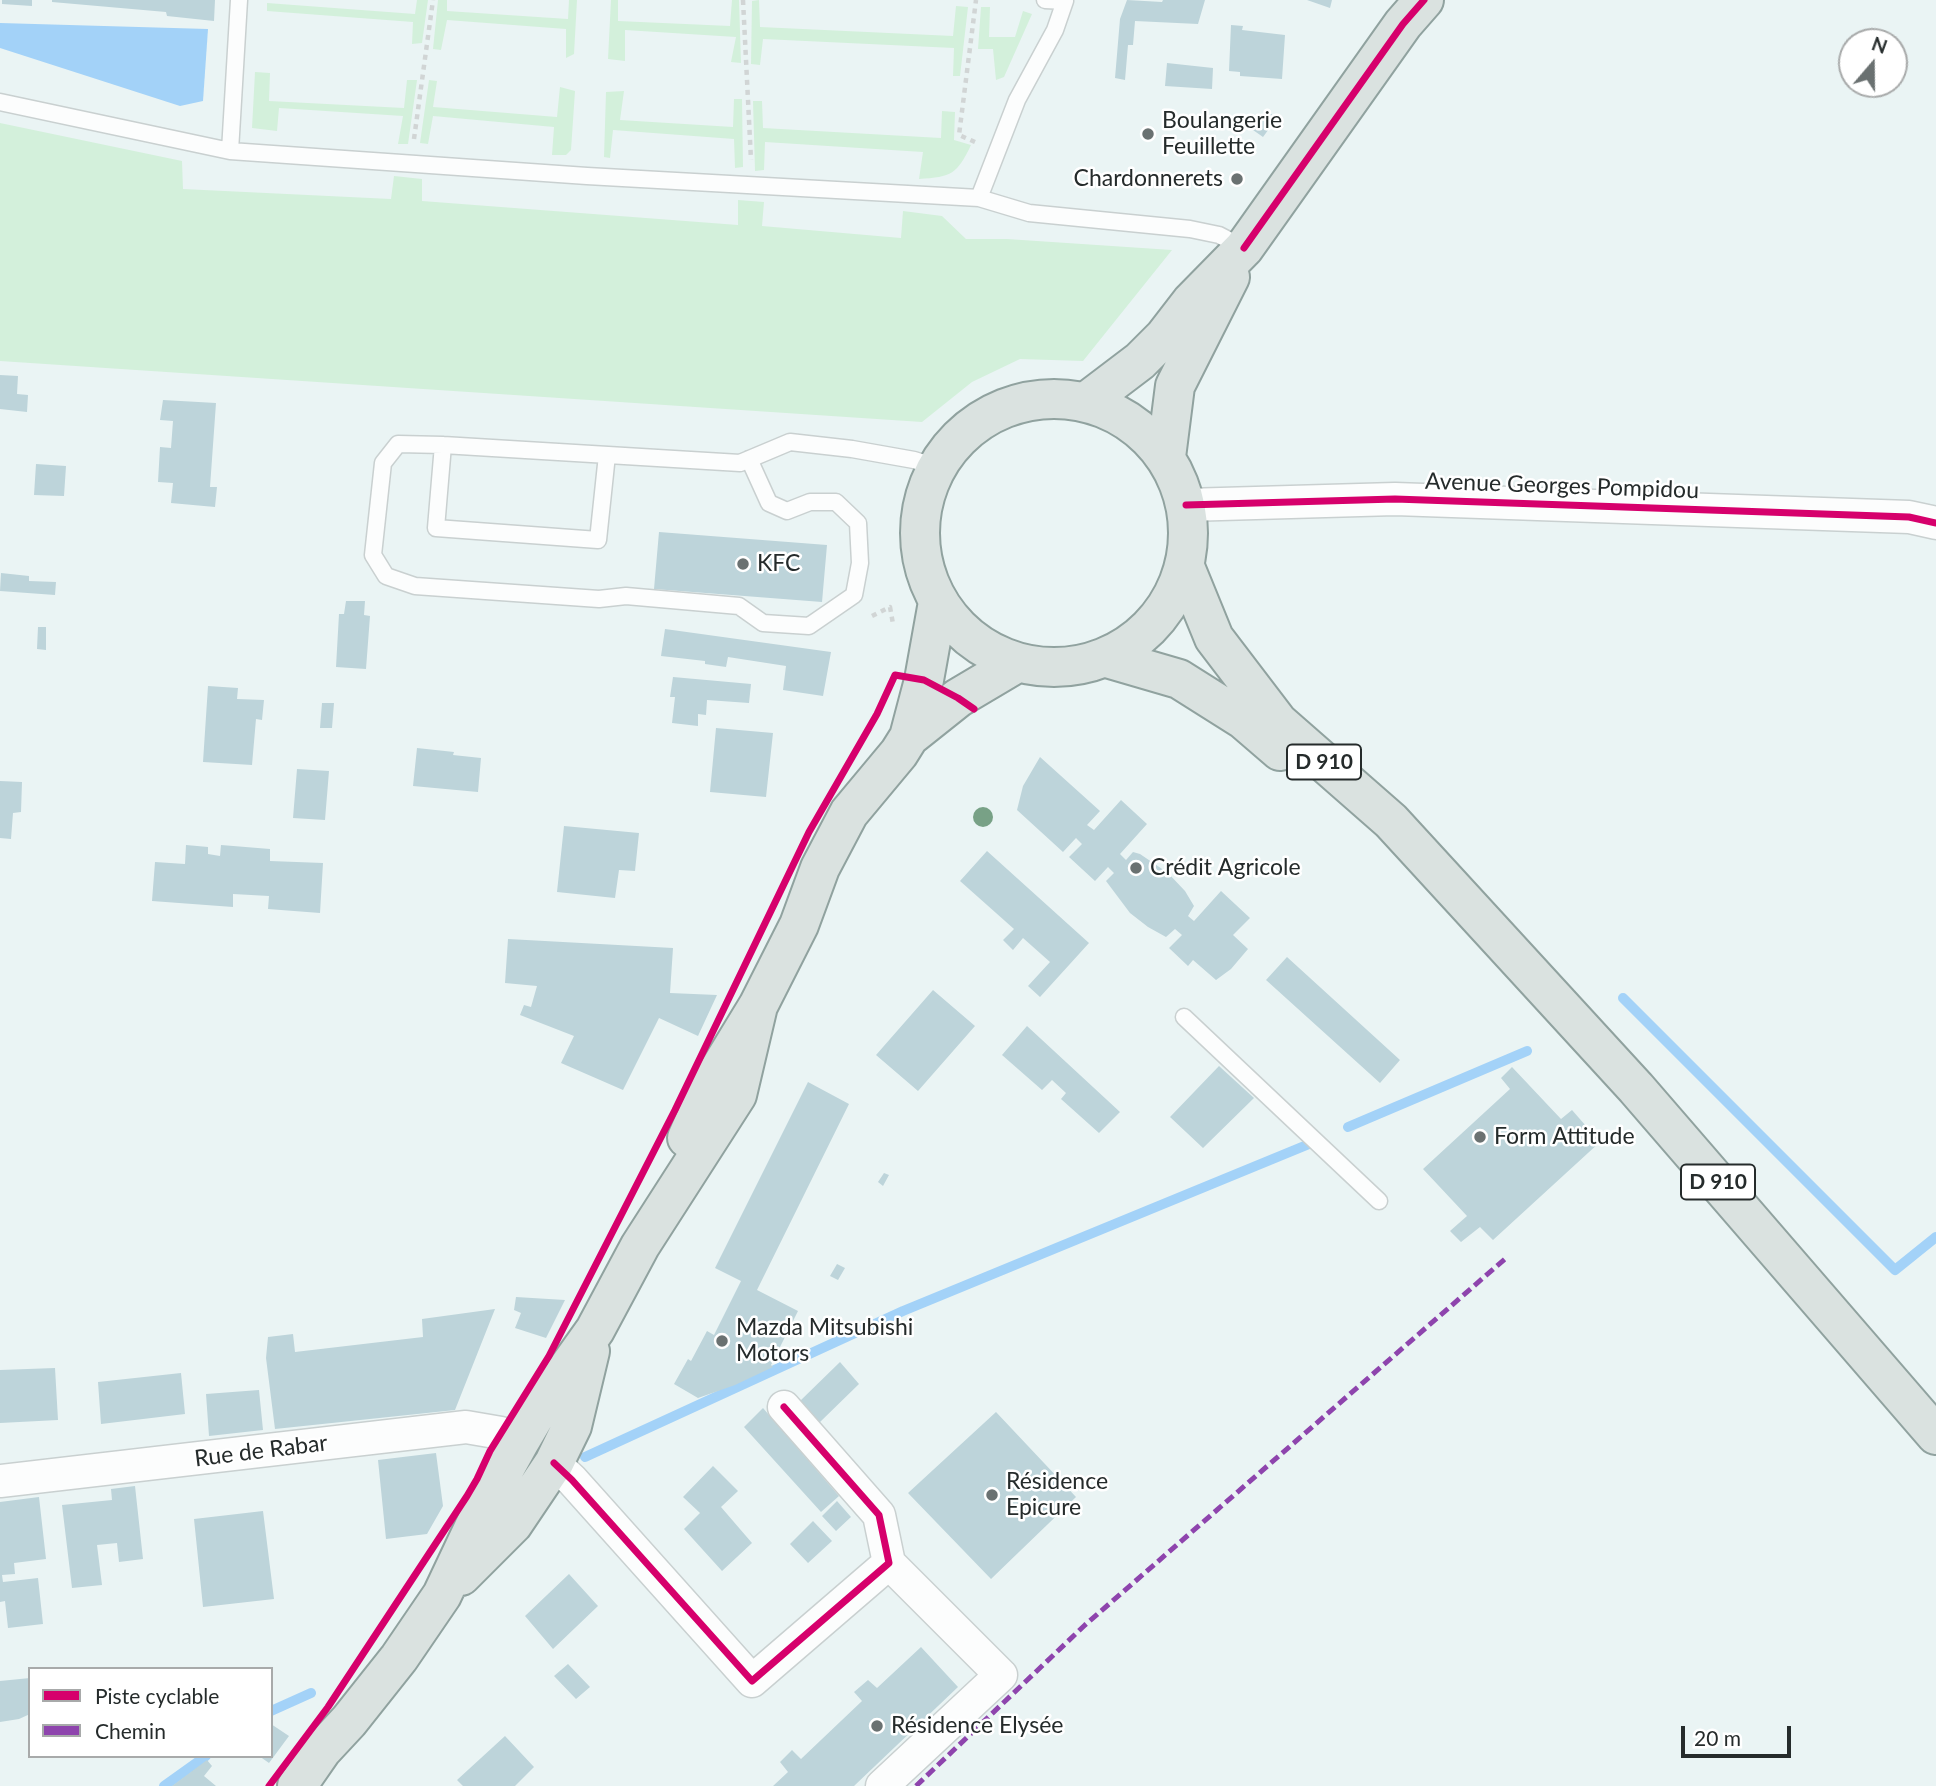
<!DOCTYPE html>
<meta charset="utf-8">
<style>
body{margin:0}
#map{position:relative;width:1936px;height:1786px;overflow:hidden;background:#eaf4f4;font-family:Lato,sans-serif}
canvas{display:block}
.legend{position:absolute;left:28px;top:1667px;width:245px;height:91px;box-sizing:border-box;background:#fff;border:2px solid #a8aaaa;margin:0;padding:9px 12px;list-style:none;font-size:21px;color:#252b2b}
.legend li{display:flex;align-items:center;gap:14px;height:35px}
.legend b{width:35px;border:2px solid #a8aaaa}
.north{position:absolute;left:1838px;top:28px;width:70px;height:70px;box-sizing:border-box;background:#fff;border:2px solid #a8aaaa;border-radius:50%;rotate:20deg;font-size:19px;font-weight:700;line-height:28px;text-align:center;color:#252b2b}
.north::after{content:'';display:block;margin:auto;width:24px;height:32px;background:#6a7171;clip-path:polygon(50% 0,100% 100%,50% 72%,0 100%)}
.scale{position:absolute;left:1681px;top:1726px;width:110px;height:32px;box-sizing:border-box;border:4px solid #252b2b;border-top:0;padding-left:9px;font-size:21px;line-height:24px;white-space:nowrap;color:#252b2b;-webkit-text-stroke:5px #fff;paint-order:stroke}
</style>
<div id="map">
<canvas width="1936" height="1786"></canvas>
<ul class="legend">
<li><b style="height:9px;background:#d6006c"></b>Piste cyclable</li>
<li><b style="height:9px;background:#8e44ad"></b>Chemin</li>
</ul>
<div class="north">N</div>
<div class="scale">20 m</div>
</div>
<script>
const c = document.querySelector('canvas').getContext('2d');
c.lineJoin = 'round';
function fill(path, color) {
  c.fillStyle = color;
  c.fill(path, 'evenodd');
}
function trace(path, color, width, dash) {
  c.strokeStyle = color;
  c.lineWidth = width;
  c.lineCap = dash ? 'butt' : 'round';
  c.setLineDash(dash || []);
  c.stroke(path);
}
function drawText(font, color, halo, rows, align = 'center') {
  c.font = font + ' Lato,sans-serif';
  c.lineWidth = 5;
  c.setLineDash([]);
  c.textBaseline = 'middle';
  c.strokeStyle = halo;
  c.fillStyle = color;
  for (const [text, x, y, turn = 0] of rows) {
    c.save();
    c.translate(x, y);
    c.rotate((+turn || 0) * Math.PI / 180);
    c.textAlign = isNaN(turn) ? turn : align;
    if (halo) c.strokeText(text, 0, 0);
    c.fillText(text, 0, 0);
    c.restore();
  }
}
fill(new Path2D(`
 M417 0H428L422 43 412 44 413 22 267 11V3L415 14Z
 M438 0H447V11L568 19 569 0H577L574 54 566 58V29L447 20 441 50 433 49Z
 M611 0H618V21L730 26 732 0H739L741 63 731 62 736 37 625 30V61L608 59Z
 M759 0 760 27 953 36 956 6 968 7 960 76H953L954 48 763 39 760 65 751 64 752 1Z
 M981 7H990L989 37H1015L1023 11 1032 14 1004 77 996 80 993 49H978Z
 M255 72 270 73 269 101 404 108 407 80H417L408 144H398L403 116 279 108 277 131 252 128Z
 M429 80 437 81 433 107 557 117 560 87 575 91 571 150 566 155H552L554 127 433 116 428 144 420 143Z
 M624 91 620 120 733 127 734 99H742L743 167 735 168 734 139 613 130 610 158 604 157 606 92Z
 M753 101H762L763 128 941 138 942 111 955 112 954 140 971 145C957 174 952 177 919 179L923 152 765 142 764 170 755 171Z
 M0 123 182 161 183 189 391 199 394 176 422 179V201L738 225V200L764 202 762 226 901 238 903 211 942 216 966 239H1007L1172 250 1083 361 1020 359 972 382 922 422 0 361Z`), '#d3f0db');
fill(new Path2D(`
 M0 23 208 29 203 101 180 106 0 48Z`), '#a3d2f8');
trace(new Path2D(`
 M1623 998 1895 1270 1936 1237
 M1348 1127 1527 1051
 M585 1457 903 1311 1314 1142
 M271 1711 311 1693
 M164 1786 206 1756`), '#a3d2f8', 10);
fill(new Path2D(`
 M2 0H32V6L2 4Z
 M52 0H215L214 21 167 16 166 12 52 2Z
 M1127 0 1162 2 1163 0H1205L1198 24 1135 21 1133 45H1128L1125 80 1115 78 1120 19Z
 M1307 0H1332L1330 8Z
 M1231 25 1243 26 1242 30 1285 35 1282 79 1240 76V72L1229 71Z
 M1167 63 1213 68 1212 89 1165 86Z
 M1267 111 1277 118 1263 137 1253 130Z
 M0 375 18 376 17 394 28 395 27 412 0 409Z
 M163 400 216 403 210 487H217L215 507 171 503 173 483 158 482 160 447 171 448 173 421 160 420Z
 M36 464 66 466 64 496 34 495Z
 M659 532 827 545 822 602 654 589Z
 M1 573 29 576V581L56 582 55 595 0 591Z
 M346 601H365L364 615 370 616 366 669 336 667 339 614H344Z
 M38 627H46V650L37 649Z
 M665 629 831 652 823 696 783 690 786 666 728 657 726 667 705 664V661L661 656Z
 M673 677 751 684 749 703 707 700 706 715 698 714V726L672 723 675 697H670Z
 M208 686 238 688 237 699 264 700 262 720 256 719 252 765 203 762Z
 M322 703H334L332 728H320Z
 M716 728 773 733 766 797 710 792Z
 M417 748 454 752 453 755 481 758 478 792 413 786Z
 M1040 757 1100 811 1087 825 1094 830 1121 800 1147 824 1120 854 1126 860 1133 852 1140 854 1168 873 1185 891 1194 906 1188 916 1194 921 1221 891 1250 918 1233 935 1248 949 1231 969 1216 980 1193 960 1188 966 1169 948 1182 935 1175 929 1166 937 1148 927 1130 913 1106 881 1114 873 1108 867 1095 881 1069 857 1082 844 1076 838 1063 852 1017 810 1023 786Z
 M297 769 329 771 325 820 293 818Z
 M0 781 22 782 21 812 13 813 11 839 0 838Z
 M564 826 639 833 635 871 619 870 615 898 557 892Z
 M186 845 208 847V854L220 856 221 845 270 849V861L323 863 320 913 268 909 269 896 233 894V907L152 901 155 862 185 864Z
 M987 851 1089 943 1040 997 1028 986 1050 962 1023 938 1013 950 1003 940 1014 929 960 881Z
 M508 939 673 948 670 993 717 995 698 1036 659 1018 623 1090 561 1063 574 1036 520 1015 524 1005 531 1007 537 986 505 983Z
 M1287 957 1400 1060 1380 1083 1266 980Z
 M933 990 975 1026 918 1091 876 1055Z
 M1027 1026 1120 1112 1099 1133 1061 1099 1066 1093 1052 1080 1042 1090 1002 1055Z
 M1219 1066 1254 1098 1203 1148 1170 1117Z
 M1512 1067 1561 1119 1572 1110 1600 1142 1493 1240 1480 1227 1461 1242 1450 1231 1467 1216 1423 1169 1510 1089 1501 1078Z
 M808 1082 849 1104 757 1290 798 1311 771 1365 773 1367 735 1385 698 1398 674 1384 688 1359 691 1361 707 1331 714 1335 741 1281 715 1268Z
 M884 1173 889 1175 883 1186 878 1182Z
 M837 1264 845 1268 838 1280 830 1276Z
 M516 1297 565 1300 546 1338 515 1328 521 1313 514 1310Z
 M495 1309 455 1410 275 1429 266 1358 268 1337 293 1334 295 1352 423 1337 422 1319Z
 M840 1362 859 1384 819 1423 800 1401Z
 M55 1368 58 1420 0 1423V1370Z
 M181 1373 185 1414 101 1424 98 1382Z
 M259 1390 263 1430 209 1436 206 1394Z
 M763 1408 839 1496 821 1512 744 1427Z
 M996 1412 1076 1497 991 1579 908 1493Z
 M436 1453 443 1506 427 1534 386 1539 378 1460Z
 M713 1466 738 1491 721 1507 752 1543 722 1571 684 1529 700 1513 683 1497Z
 M135 1486 143 1559 119 1562 117 1543 97 1545 102 1585 72 1588 62 1505 112 1500 111 1489Z
 M39 1497 46 1559 14 1563 15 1574 2 1575 3 1582 38 1578 43 1624 8 1628 5 1601 0 1602V1502Z
 M837 1501 851 1517 836 1531 822 1516Z
 M263 1511 274 1599 203 1607 194 1519Z
 M813 1521 832 1541 808 1563 790 1544Z
 M569 1574 598 1606 553 1649 525 1616Z
 M921 1647 958 1687 854 1786H773L788 1772 780 1762 792 1750 801 1759 862 1701 854 1692 868 1680 877 1688Z
 M568 1664 590 1687 576 1699 554 1676Z
 M30 1678V1714L19 1719 0 1722V1681Z
 M271 1724 289 1736 269 1763 259 1756H271Z
 M505 1736 534 1767 515 1786H463L457 1780Z
 M207 1760 212 1766 204 1776 216 1786H172Z`), '#bdd4da');
const service = new Path2D(`
 M0 102 230 151 587 176 979 198 1029 213 1190 229 1219 235 1244 248
 M230 151 239 0
 M979 198 1017 100 1055 30 1065 1 1045 0
 M443 445 436 528 598 540 607 455
 M749 459 769 503 787 511 810 502H836L858 523 860 563 854 595 809 626 763 623 739 606 626 596 599 599 415 586 386 576 373 555 383 463 398 444 443 445 740 463 790 442 852 449 914 460 937 467
 M1184 1017 1379 1201`);
const minor = new Path2D(`
 M1186 505 1395 499 1909 517 1936 523
 M554 1463 572 1480 752 1681 889 1563 879 1515 784 1407
 M0 1481 466 1427 501 1433 520 1441
 M882 1786 1001 1675 889 1563`);
const primary = new Path2D(`
 M920 533a134 134 0 1 1 268 0a134 134 0 1 1-268 0Z
 M1086 402 1140 361 1164 337 1191 302 1244 248 1403 24 1424 0
 M1166 457 1175 386 1230 277
 M1185 567 1214 638 1278 722 1391 821 1636 1088 1936 1435
 M1107 658 1179 679 1244 720 1280 751
 M909 737 958 698 1017 663
 M687 1138 711 1083 758 1006 799 925 820 868 849 813 899 753 909 737 924 680 938 602
 M461 1576 513 1524 554 1463 572 1426 590 1351
 M297 1786 322 1750 349 1721 399 1658 442 1595 484 1506 520 1441 540 1407 595 1330 640 1246 737 1095 758 1006`);
trace(service, '#c9d0d0', 19);
trace(minor, '#c9d0d0', 35);
trace(primary, '#90a29f', 42);
trace(new Path2D(`
 M743 0 751 160
 M414 139 433 0
 M975 142 959 135 976 0
 M872 616 890 607 893 624`), '#d1d5d5', 4.5, [5, 5]);
trace(service, '#fcfdfd', 16);
trace(minor, '#fcfdfd', 32);
trace(primary, '#dae2e0', 38);
trace(new Path2D(`
 M916 1786 1085 1625 1506 1258`), '#8e44ad', 5, [10, 5]);
trace(new Path2D(`
 M1244 248 1403 24 1424 0
 M1186 505 1395 499 1909 517 1936 523
 M554 1463 572 1480 752 1681 889 1563 879 1515 784 1407
 M269 1786 328 1707 467 1496 477 1479 490 1451 549 1356 675 1110 809 832 877 714 895 675 924 680 958 698 974 709`), '#d6006c', 7);
c.fillStyle = '#78a186';
for (const [x, y] of [
 [983,817]
]) {
  c.beginPath();
  c.arc(x, y, 10, 0, 2 * Math.PI);
  c.fill();
}
for (const [x, y, r, color] of [
 [1148,134,7,"#6a7171"],
 [1237,179,7,"#6a7171"],
 [743,564,7,"#6a7171"],
 [1136,868,7,"#6a7171"],
 [1480,1137,7,"#6a7171"],
 [722,1341,7,"#6a7171"],
 [992,1495,7,"#6a7171"],
 [877,1726,7,"#6a7171"]
]) {
  const dot = new Path2D();
  dot.arc(x, y, r, 0, 2 * Math.PI);
  c.fillStyle = color;
  c.fill(dot);
  trace(dot, '#fff', 2.5);
}
for (const [x, y, w] of [
 [1324,762,74],
 [1718,1182,74]
]) {
  const box = new Path2D();
  box.roundRect(x - w / 2, y - 17.5, w, 35, 5);
  c.fillStyle = '#fff';
  c.fill(box);
  trace(box, '#252b2b', 2);
}
drawText('bold 21px', '#252b2b', null, [
 ["D 910",1324,762],
 ["D 910",1718,1182]
]);
drawText('23px', '#252b2b', '#fff', [
 ["Boulangerie",1162,121],
 ["Feuillette",1162,147],
 ["Chardonnerets",1223,179,"right"],
 ["KFC",757,564],
 ["Crédit Agricole",1150,868],
 ["Form Attitude",1494,1137],
 ["Mazda Mitsubishi",736,1328],
 ["Motors",736,1354],
 ["Résidence",1006,1482],
 ["Epicure",1006,1508],
 ["Résidence Elysée",891,1726]
], 'left');
drawText('23px', '#252b2b', '#fff', [
 ["Avenue Georges Pompidou",1562,486,2],
 ["Rue de Rabar",261,1451,-7]
]);
</script>
